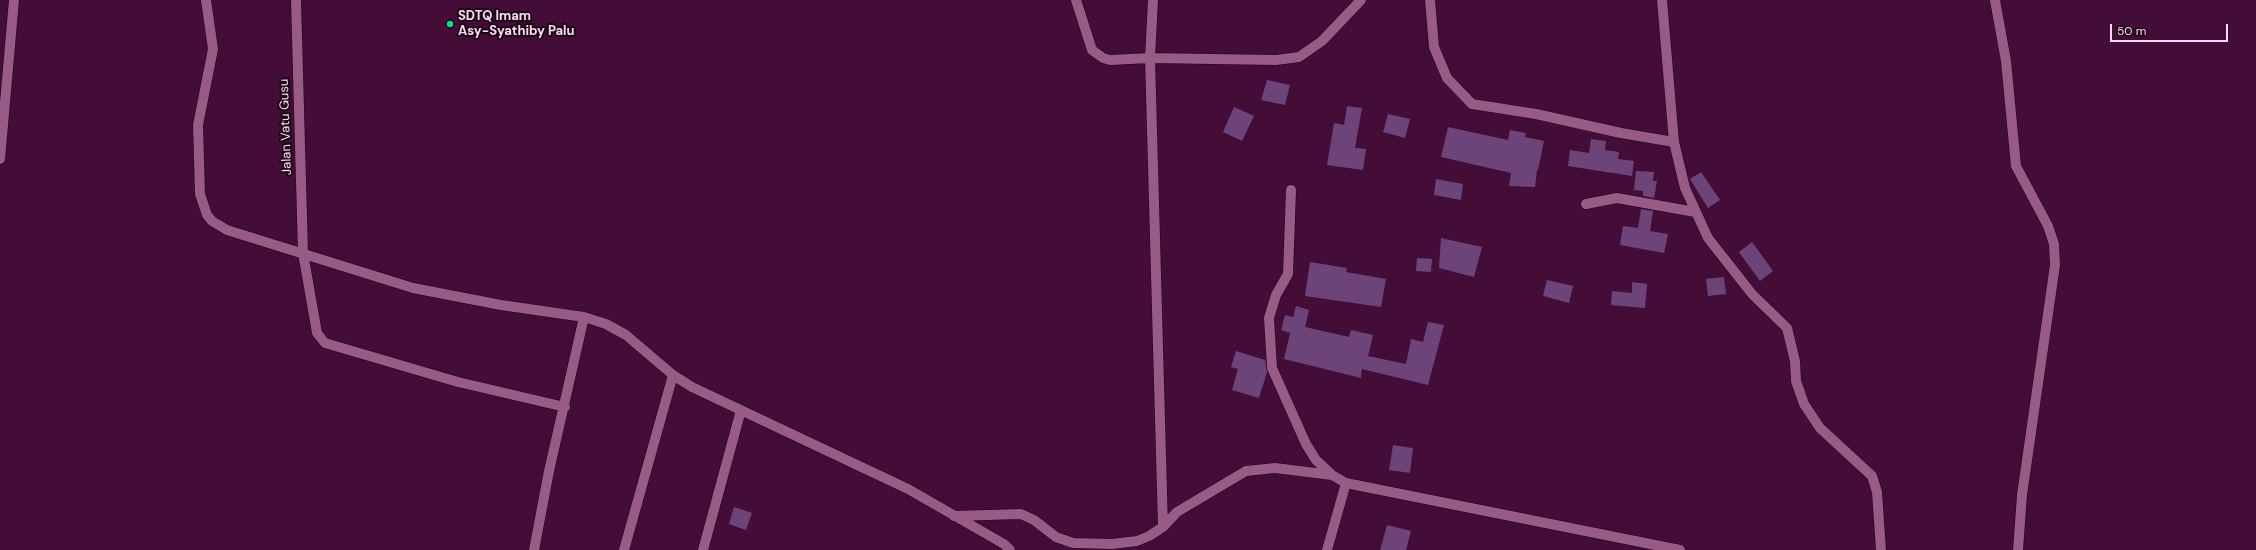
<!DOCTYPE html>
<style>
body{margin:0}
#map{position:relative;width:2256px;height:550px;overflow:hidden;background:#430d37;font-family:"DM Sans",sans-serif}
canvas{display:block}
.scale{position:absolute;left:2110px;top:24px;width:118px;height:18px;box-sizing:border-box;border:2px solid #fbd9f0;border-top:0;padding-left:5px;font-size:12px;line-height:14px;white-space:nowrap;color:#fbd9f0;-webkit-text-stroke:3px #1d0617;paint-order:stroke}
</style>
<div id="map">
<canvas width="2256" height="550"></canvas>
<div class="scale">50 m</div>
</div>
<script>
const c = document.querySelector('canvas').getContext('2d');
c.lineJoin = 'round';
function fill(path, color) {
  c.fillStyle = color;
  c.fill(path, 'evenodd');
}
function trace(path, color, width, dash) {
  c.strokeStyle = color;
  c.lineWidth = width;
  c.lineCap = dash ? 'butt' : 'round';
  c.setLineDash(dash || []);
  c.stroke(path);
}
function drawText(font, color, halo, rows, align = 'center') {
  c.font = font + ' "DM Sans",sans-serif';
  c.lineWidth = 4;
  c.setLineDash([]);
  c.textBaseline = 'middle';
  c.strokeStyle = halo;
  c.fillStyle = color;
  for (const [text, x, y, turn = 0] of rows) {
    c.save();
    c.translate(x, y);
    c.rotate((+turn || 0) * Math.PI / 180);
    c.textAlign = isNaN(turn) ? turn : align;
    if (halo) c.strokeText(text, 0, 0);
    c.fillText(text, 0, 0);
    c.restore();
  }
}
fill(new Path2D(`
 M1267 80 1290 85 1285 105 1261 100Z
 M1347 106 1362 108 1355 148 1366 149 1363 170 1327 165 1334 123 1344 125Z
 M1234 107 1254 116 1242 141 1223 132Z
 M1388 114 1410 119 1405 138 1383 132Z
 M1448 127 1508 140 1510 130 1526 133 1525 137 1544 141 1538 170H1537L1535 187 1509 186 1511 173 1441 157Z
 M1591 139 1606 141 1605 150 1619 152 1618 159 1634 161 1632 176 1568 166 1570 150 1589 153Z
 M1636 171 1654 172 1653 181H1657L1654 198 1643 196V191L1634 190Z
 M1701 172 1720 200 1708 208 1690 179Z
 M1436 179 1463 184 1461 200 1434 195Z
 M1641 209 1653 211 1650 231 1668 234 1664 253 1620 245 1623 226 1638 228Z
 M1441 238 1482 247 1474 277 1439 268Z
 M1752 242 1773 271 1760 281 1739 252Z
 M1417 258 1432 259 1431 272 1416 271Z
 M1310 262 1347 268 1346 272 1386 279 1381 307 1305 296Z
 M1724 277 1726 294 1708 296 1706 279Z
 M1547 280 1573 286 1569 303 1543 296Z
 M1632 282 1647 284 1645 308 1611 305 1612 291 1632 293Z
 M1296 306 1309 310 1305 327 1349 337 1351 330 1373 335 1368 356 1406 364 1411 339 1423 342 1428 322 1444 325 1428 385 1362 369 1361 378 1284 359 1290 333 1281 330 1285 315 1293 317Z
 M1236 351 1265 360 1267 372 1259 398 1232 390 1238 369 1231 367Z
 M1393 445 1413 448 1410 473 1389 470Z
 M734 507 752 513 746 530 729 524Z
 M1387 525 1411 531 1406 550H1380Z`), '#6d447a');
const street = new Path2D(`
 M206 0 213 49 198 125 200 194 207 215 212 221 227 230 413 288 501 305 584 317 606 324 626 335 673 375 692 387 908 489 1004 544 1010 550
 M296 0 303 253 317 333 325 343 458 382 565 407
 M1076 0 1092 50 1103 58 1110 60 1150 58 1276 60 1299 57 1322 41 1361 0
 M1153 0 1150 58 1163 527
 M1430 0 1434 47 1447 78 1472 104 1536 114 1621 133 1674 142 1685 188 1708 238 1752 294 1787 328 1795 361 1796 381 1804 404 1820 428 1872 476 1877 492 1881 550
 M1662 0 1674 142
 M1995 0 2006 61 2016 166 2048 226 2054 244 2055 265 2022 495 2018 550
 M1291 190 1288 274 1276 295 1269 318 1272 368 1306 444 1316 460 1332 475 1346 483 1680 550
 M1586 204 1617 198 1695 212
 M954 516 1021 514 1034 520 1056 537 1073 543 1112 544 1137 541 1149 536 1163 527 1177 512 1246 471 1275 468 1332 475
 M534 550 549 471 584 317
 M624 550 673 375
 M703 550 741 410
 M1327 550 1346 483`);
const secondary = new Path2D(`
 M0 159 14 0`);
trace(street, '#23001b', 11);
trace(secondary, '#23001b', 11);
trace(street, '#975b86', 10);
trace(secondary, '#975b86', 10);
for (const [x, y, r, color] of [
 [450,24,4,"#14d989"]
]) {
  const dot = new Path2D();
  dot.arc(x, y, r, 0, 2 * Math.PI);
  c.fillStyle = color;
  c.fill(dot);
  trace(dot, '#1d0617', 1.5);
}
drawText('bold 13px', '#fbd9f0', '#1d0617', [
 ["SDTQ Imam",458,17],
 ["Asy-Syathiby Palu",458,32]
], 'left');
drawText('13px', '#fbd9f0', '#1d0617', [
 ["Jalan Vatu Gusu",286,127,-92]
]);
</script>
